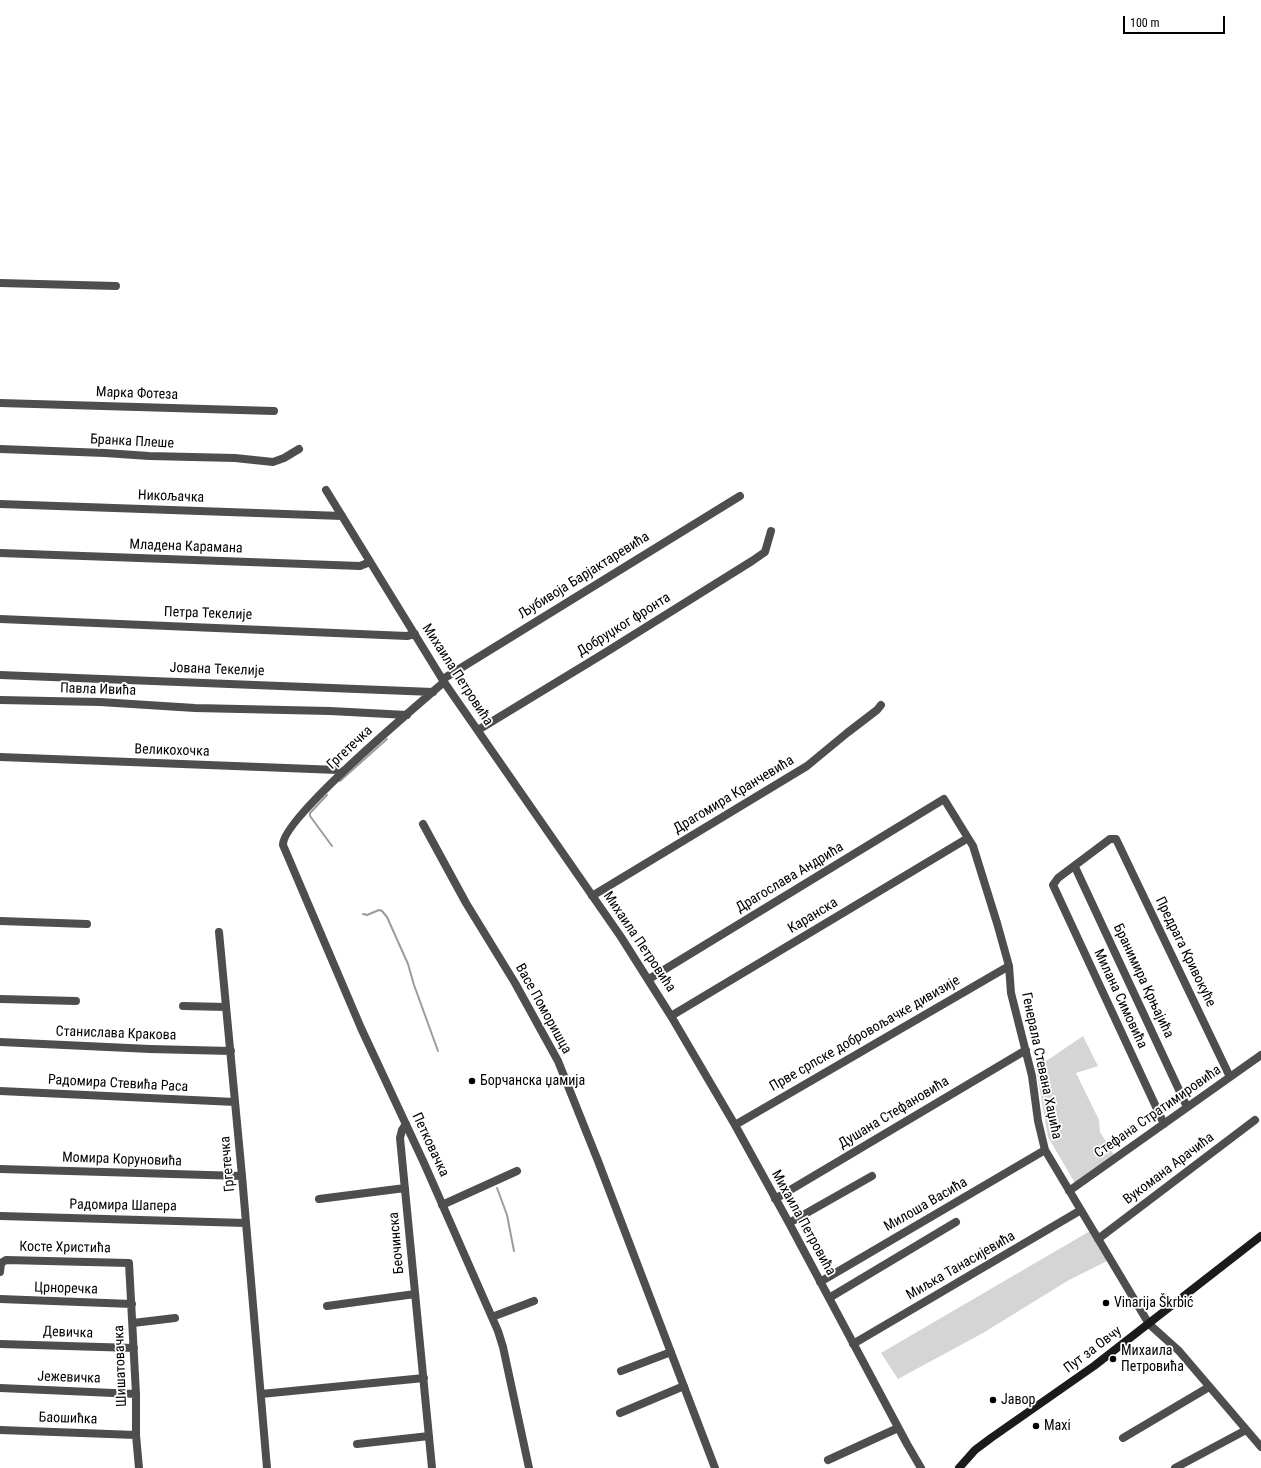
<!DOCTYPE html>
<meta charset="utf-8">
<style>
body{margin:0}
#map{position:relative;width:1261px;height:1468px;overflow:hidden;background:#fff;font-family:"Roboto Condensed",sans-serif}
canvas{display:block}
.scale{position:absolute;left:1123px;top:16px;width:102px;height:18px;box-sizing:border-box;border:2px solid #000;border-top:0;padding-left:5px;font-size:12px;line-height:14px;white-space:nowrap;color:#000;-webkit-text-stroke:3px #fff;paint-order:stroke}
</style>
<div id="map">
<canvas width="1261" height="1468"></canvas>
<div class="scale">100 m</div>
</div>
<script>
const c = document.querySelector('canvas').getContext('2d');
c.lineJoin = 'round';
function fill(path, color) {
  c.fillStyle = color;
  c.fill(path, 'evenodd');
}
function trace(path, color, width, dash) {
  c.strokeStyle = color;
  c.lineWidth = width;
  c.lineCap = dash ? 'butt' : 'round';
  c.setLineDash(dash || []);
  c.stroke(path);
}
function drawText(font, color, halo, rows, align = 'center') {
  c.font = font + ' "Roboto Condensed",sans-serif';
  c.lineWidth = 3.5;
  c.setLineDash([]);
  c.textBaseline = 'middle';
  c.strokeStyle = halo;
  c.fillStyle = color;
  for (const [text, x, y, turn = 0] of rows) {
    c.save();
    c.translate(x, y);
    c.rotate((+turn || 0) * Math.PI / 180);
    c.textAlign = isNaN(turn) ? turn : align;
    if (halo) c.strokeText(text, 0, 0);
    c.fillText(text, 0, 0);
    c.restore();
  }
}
fill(new Path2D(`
 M1083 1036 1098 1066 1076 1073 1099 1120 1100 1132 1114 1155 1075 1183 1048 1137 1036 1068Z
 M1090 1231 1107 1261 1069 1280 983 1333 898 1379 881 1353Z`), '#d5d5d5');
trace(new Path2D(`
 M340 781 387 739
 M327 795 310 813V816L332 846
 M363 914 367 915 379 910 382 911 387 917 408 964 414 985 438 1051
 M497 1188 507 1215 514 1251`), '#9c9c9c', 2);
trace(new Path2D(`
 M0 283 116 286
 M0 403 274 411
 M0 449 105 453 149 456 235 458 273 462 284 458 299 449
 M326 490 444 682 621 937 671 1016 735 1125 789 1223 907 1444 921 1468
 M0 504 342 516
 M0 553 360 566 370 562
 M0 619 407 636 415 634
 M0 675 433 692
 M443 679 740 496
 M444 682C419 704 281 819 283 845L361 1028 424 1163 498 1331 503 1347 529 1468
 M0 700 100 702 195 708 330 711 407 715
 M478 730 603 654 752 561 765 552 771 531
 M0 757 338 770 342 772
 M423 824 466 903 515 983 558 1061 598 1161 715 1468
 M1075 867 1187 1107
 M592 896 807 766 847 733 877 710 881 705
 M0 921 87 924
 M219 932 242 1176 267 1468
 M649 979 944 799 973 846 997 923 1009 966 1011 993 1032 1076 1038 1121 1045 1150 1149 1324 1179 1351 1261 1447
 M0 999 76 1001
 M183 1006 226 1007
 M671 1016 968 838
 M0 1042 150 1049 231 1051
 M0 1091 235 1102
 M406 1124 402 1130 400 1138 432 1468
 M1164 1124 1053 885 1058 878 1110 839H1116L1230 1077
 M735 1125 1009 966
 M0 1169 242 1176
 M1069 1191 1261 1055
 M319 1199 405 1188
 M775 1199 1026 1050
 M442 1205 517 1171
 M0 1216 246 1223
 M789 1223 872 1176
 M1098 1239 1255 1120
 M0 1272 1 1263 6 1260 129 1263 136 1394V1435L139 1468
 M820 1282 1045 1150
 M829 1298 956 1222
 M0 1299 132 1304
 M327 1306 415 1294
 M492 1317 534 1301
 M133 1323 175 1318
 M0 1344 134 1348
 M853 1344 1081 1210
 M621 1371 671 1352
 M0 1388 136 1394
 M261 1394 424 1378
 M620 1413 684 1386
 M0 1430 136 1435
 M1123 1438 1209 1387
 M357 1444 429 1436
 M828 1460 898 1428
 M1175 1468 1246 1430`), '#4e4e4e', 8);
trace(new Path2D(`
 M959 1468 975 1450 991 1438 1094 1366 1261 1236`), '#1b1b1b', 8);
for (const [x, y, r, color] of [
 [472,1081,4,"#000"],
 [1106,1303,4,"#000"],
 [1113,1359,4,"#000"],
 [993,1400,4,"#000"],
 [1036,1426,4,"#000"]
]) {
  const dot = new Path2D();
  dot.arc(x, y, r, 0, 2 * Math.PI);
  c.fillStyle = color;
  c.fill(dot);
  trace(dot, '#fff', 1.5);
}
drawText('14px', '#000', '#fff', [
 ["Марка Фотеза",137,394,2],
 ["Бранка Плеше",132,442,3],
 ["Никољачка",171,497,2],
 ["Младена Карамана",186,547,2],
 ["Љубивоја Барјактаревића",584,576,-32],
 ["Петра Текелије",208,614,2],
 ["Добруџког фронта",624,625,-32],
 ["Јована Текелије",217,670,2],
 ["Михаила Петровића",457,675,57],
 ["Павла Ивића",98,690,2],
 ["Гргетечка",350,748,-43],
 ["Великохочка",172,751,2],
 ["Драгомира Кранчевића",734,795,-31],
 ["Драгослава Андрића",790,878,-31],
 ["Каранска",813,916,-31],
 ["Михаила Петровића",639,942,56],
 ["Предрага Кривокуће",1185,952,64],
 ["Бранимира Крњајића",1143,981,65],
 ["Милана Симовића",1120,999,65],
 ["Васе Поморишца",543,1009,61],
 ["Станислава Кракова",116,1034,2],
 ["Прве српске добровољачке дивизије",865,1034,-30],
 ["Генерала Стевана Хаџића",1041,1066,78],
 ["Радомира Стевића Раса",118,1084,3],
 ["Стефана Стратимировића",1158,1112,-35],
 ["Душана Стефановића",894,1113,-31],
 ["Петковачка",430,1145,65],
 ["Момира Коруновића",122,1160,2],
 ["Гргетечка",228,1164,-95],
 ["Вукомана Арачића",1169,1169,-37],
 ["Милоша Васића",926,1205,-30],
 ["Радомира Шапера",123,1206,1],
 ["Михаила Петровића",803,1223,61],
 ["Беочинска",397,1243,-95],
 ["Косте Христића",65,1248,1],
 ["Миљка Танасијевића",961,1266,-30],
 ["Црноречка",66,1289,2],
 ["Девичка",68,1333,2],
 ["Пут за Овчу",1093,1350,-37],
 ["Шишатовачка",121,1366,-92],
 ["Јежевичка",69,1378,2],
 ["Баошићка",68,1419,2]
]);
drawText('14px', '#000', '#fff', [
 ["Борчанска џамија",480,1081],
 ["Vinarija Škrbić",1114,1303],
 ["Михаила",1121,1351],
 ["Петровића",1121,1367],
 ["Јавор",1001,1400],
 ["Maxi",1044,1426]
], 'left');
</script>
